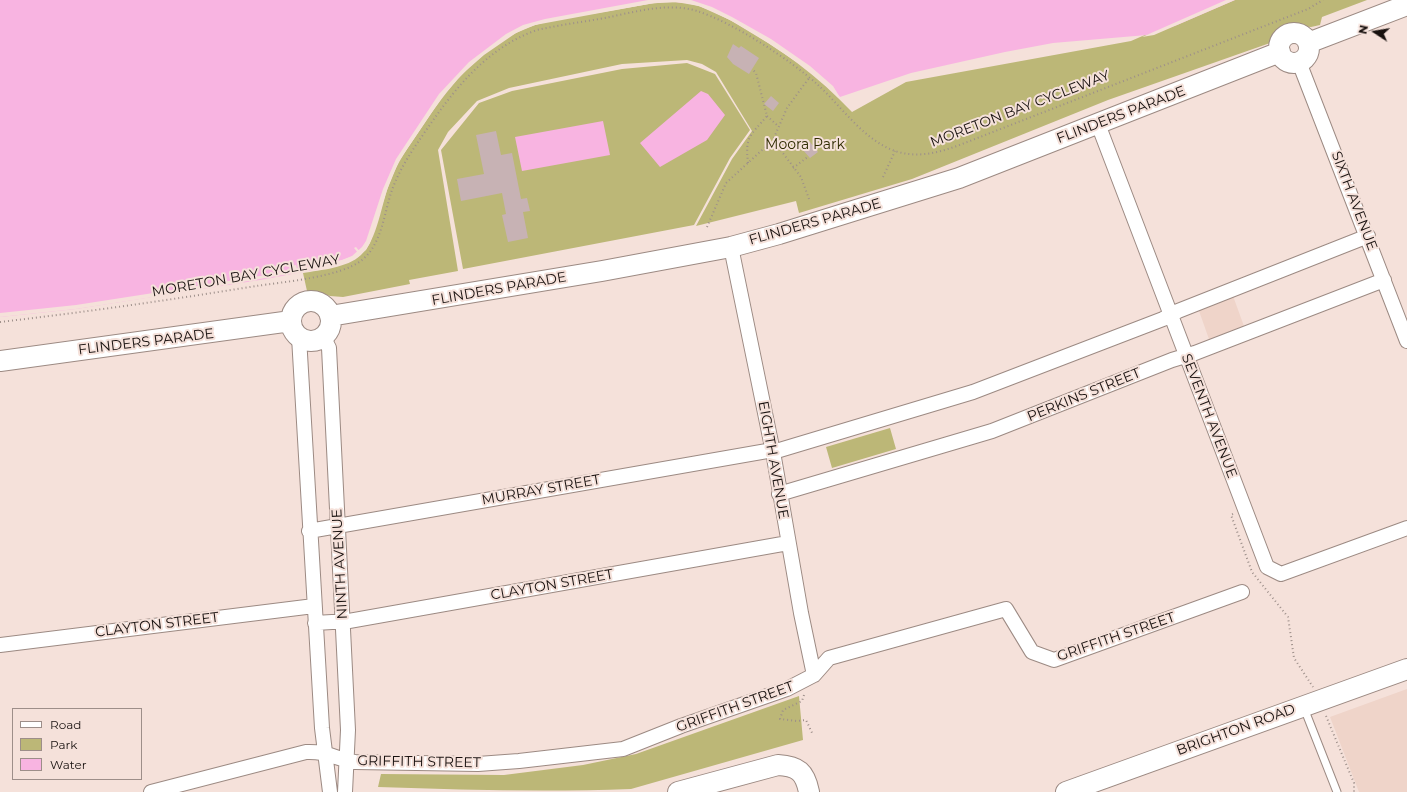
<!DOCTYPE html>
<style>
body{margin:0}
#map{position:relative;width:1407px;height:792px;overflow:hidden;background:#f5e1da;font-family:Montserrat,sans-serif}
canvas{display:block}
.legend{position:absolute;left:12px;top:708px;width:130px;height:72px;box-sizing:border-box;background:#f5e1da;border:1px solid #9d8e89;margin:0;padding:5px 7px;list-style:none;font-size:12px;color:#18110f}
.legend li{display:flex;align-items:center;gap:8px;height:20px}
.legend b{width:20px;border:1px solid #9d8e89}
.north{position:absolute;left:1355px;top:12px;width:40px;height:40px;-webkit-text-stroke:3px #f5e1da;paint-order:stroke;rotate:282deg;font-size:11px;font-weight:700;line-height:16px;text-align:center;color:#18110f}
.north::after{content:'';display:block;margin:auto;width:14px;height:18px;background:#18110f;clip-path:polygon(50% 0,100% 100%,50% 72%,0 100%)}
</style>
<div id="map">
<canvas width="1407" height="792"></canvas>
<ul class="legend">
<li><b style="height:5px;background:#fff"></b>Road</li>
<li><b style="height:11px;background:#bcb777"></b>Park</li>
<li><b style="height:11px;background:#f8b4e1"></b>Water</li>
</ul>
<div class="north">N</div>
</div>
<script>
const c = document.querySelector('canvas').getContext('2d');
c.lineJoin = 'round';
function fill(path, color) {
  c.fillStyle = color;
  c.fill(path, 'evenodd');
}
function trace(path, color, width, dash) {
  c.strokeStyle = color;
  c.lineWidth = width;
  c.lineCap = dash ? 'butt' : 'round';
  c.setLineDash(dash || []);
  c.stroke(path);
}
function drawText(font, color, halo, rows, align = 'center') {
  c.font = font + ' Montserrat,sans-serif';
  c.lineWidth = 4;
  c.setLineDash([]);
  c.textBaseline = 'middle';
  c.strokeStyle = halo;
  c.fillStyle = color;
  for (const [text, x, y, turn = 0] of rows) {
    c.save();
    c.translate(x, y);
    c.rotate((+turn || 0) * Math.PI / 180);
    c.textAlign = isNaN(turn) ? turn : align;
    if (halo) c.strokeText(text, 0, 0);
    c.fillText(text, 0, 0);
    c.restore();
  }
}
fill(new Path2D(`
 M1233 296 1245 329 1210 342 1198 308Z
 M1407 689V792H1359L1330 717Z`), '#efd4c9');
fill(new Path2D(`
 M1225 0H1367L1322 17 1320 25 1311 27 1288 25 1279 31 1270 43 1108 100 912 179 799 213 796 201 696 226 732 159 752 131 716 72 702 64 687 60 622 64 509 88 477 101 448 132 438 150 458 271 409 280 410 284 343 297 330 296 317 291H307L303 273C321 270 347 268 361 255 378 239 381 204 390 182 397 162 410 145 422 127 447 89 476 53 518 32 546 18 584 16 615 10 638 6 662 0 686 3 705 6 722 16 739 25 781 49 818 76 852 112L906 82 1131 41Z
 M687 63 715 74 750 130 730 158 694 225 463 269 441 150 479 103 512 91 622 69Z
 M890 428 896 449 832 468 826 447Z
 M799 696 803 740 631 789C548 792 462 790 378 787L381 774 504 775 583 765 636 754Z`), '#bcb777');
fill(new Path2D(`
 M0 0H1235L1177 25 1147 35 1053 43 1005 52 911 73 840 97 808 68 750 29 699 4 664 1 546 21 524 27 483 54 450 85 406 147 391 174 371 234 360 252 356 247 354 248 359 254 318 269 266 279 76 309 0 317Z
 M701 91 708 94 725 115 707 140 660 167 640 143Z
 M603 121 610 155 522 171 515 137Z`), '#f8b4e1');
fill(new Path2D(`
 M648 0H691L712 7 732 17 771 39 810 66 833 86 841 99 807 69 768 43 730 20 699 6 676 2 654 3 535 25 516 33 484 55 460 76 443 96 399 161 387 190 370 243 366 250 355 259 318 270 317 269 179 293 76 309 0 317V313L76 305 179 289 266 275 291 270V266L296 265 297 269 342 260 352 256 362 247 366 241 383 189 396 159 439 94 469 62 506 34 523 25 545 19Z
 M1226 0H1235L1154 35 1142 37Z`), '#f5e1da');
fill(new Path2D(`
 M733 44 739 48 741 46 759 58 749 74 733 64 727 57Z
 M771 96 779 103 773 111 764 104Z
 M496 131 501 155 512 153 521 199 527 198 530 211 523 212 528 238 508 242 502 215 506 214 502 193 461 201 457 179 484 174 476 135Z
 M810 142 818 152 810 158 802 149Z`), '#c7b2b4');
const lane = new Path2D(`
 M1304 708 1337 792`);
const street = new Path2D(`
 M1299 62 1407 341
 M1098 124 1267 567 1281 574 1407 528
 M731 247 773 452 801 613 814 675
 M323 336 329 348 348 730 345 792
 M299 337 322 728 330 792
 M779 494 992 431 1172 360 1195 353 1384 280
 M309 531 767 451 773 452 973 392 1163 319 1178 311 1368 236
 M315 623 349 621 788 543
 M0 645 314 606
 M151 792 306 752C327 751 336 759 355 762L478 764 519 761 623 749 681 726 787 689 814 675 829 658 1006 609 1032 652 1054 660 1242 592`);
const secondary = new Path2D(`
 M1279 48a15 15 0 1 1 30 0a15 15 0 1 1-30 0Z
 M1308 43 1407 5
 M291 321a20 20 0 1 1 40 0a20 20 0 1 1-40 0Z
 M330 316 602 271 731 247 779 234 959 178 1280 52
 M0 361 291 321
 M678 792 778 765C798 766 805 772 809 792
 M1066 792 1407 669`);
trace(lane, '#9c8a83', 9);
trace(street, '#9c8a83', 16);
trace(secondary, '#9c8a83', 22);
trace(new Path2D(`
 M767 116 778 126
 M748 163C745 136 750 136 767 116L756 73 752 69
 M793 168 809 156
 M883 177 895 151
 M809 199 801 177 773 140 787 108 809 78
 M707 227 726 183 773 140
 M0 322C86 312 170 300 256 286 283 282 341 277 362 260 382 244 384 213 392 190 400 168 413 149 427 129 455 88 488 47 537 30 559 25 582 22 605 18 634 12 668 2 697 11 732 22 791 60 818 85 843 108 865 142 898 152 927 160 954 147 980 137L1308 9 1323 0
 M1233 514 1231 515 1252 572 1288 617 1294 658 1313 687
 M804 695 802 701 783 710 780 719 797 721 806 720 813 735
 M1326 716 1354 783V792`), '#9d8f8a', 2, [1, 3]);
trace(lane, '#fff', 7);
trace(street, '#fff', 14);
trace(secondary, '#fff', 20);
drawText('14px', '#18110f', '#f5e1da', [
 ["MORETON BAY CYCLEWAY",1020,109,-21],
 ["FLINDERS PARADE",1121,115,-21],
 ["SIXTH AVENUE",1354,201,69],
 ["FLINDERS PARADE",815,222,-16],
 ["MORETON BAY CYCLEWAY",246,276,-10],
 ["FLINDERS PARADE",499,289,-10],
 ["FLINDERS PARADE",146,342,-7],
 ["PERKINS STREET",1084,395,-22],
 ["SEVENTH AVENUE",1209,416,69],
 ["EIGHTH AVENUE",773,460,80],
 ["MURRAY STREET",541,490,-10],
 ["NINTH AVENUE",340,564,-93],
 ["CLAYTON STREET",552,585,-10],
 ["CLAYTON STREET",157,625,-7],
 ["GRIFFITH STREET",1116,637,-19],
 ["GRIFFITH STREET",735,707,-20],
 ["BRIGHTON ROAD",1236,730,-20],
 ["GRIFFITH STREET",419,762,1]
]);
drawText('14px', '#2f2b00', '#f5e1da', [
 ["Moora Park",805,145]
]);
</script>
